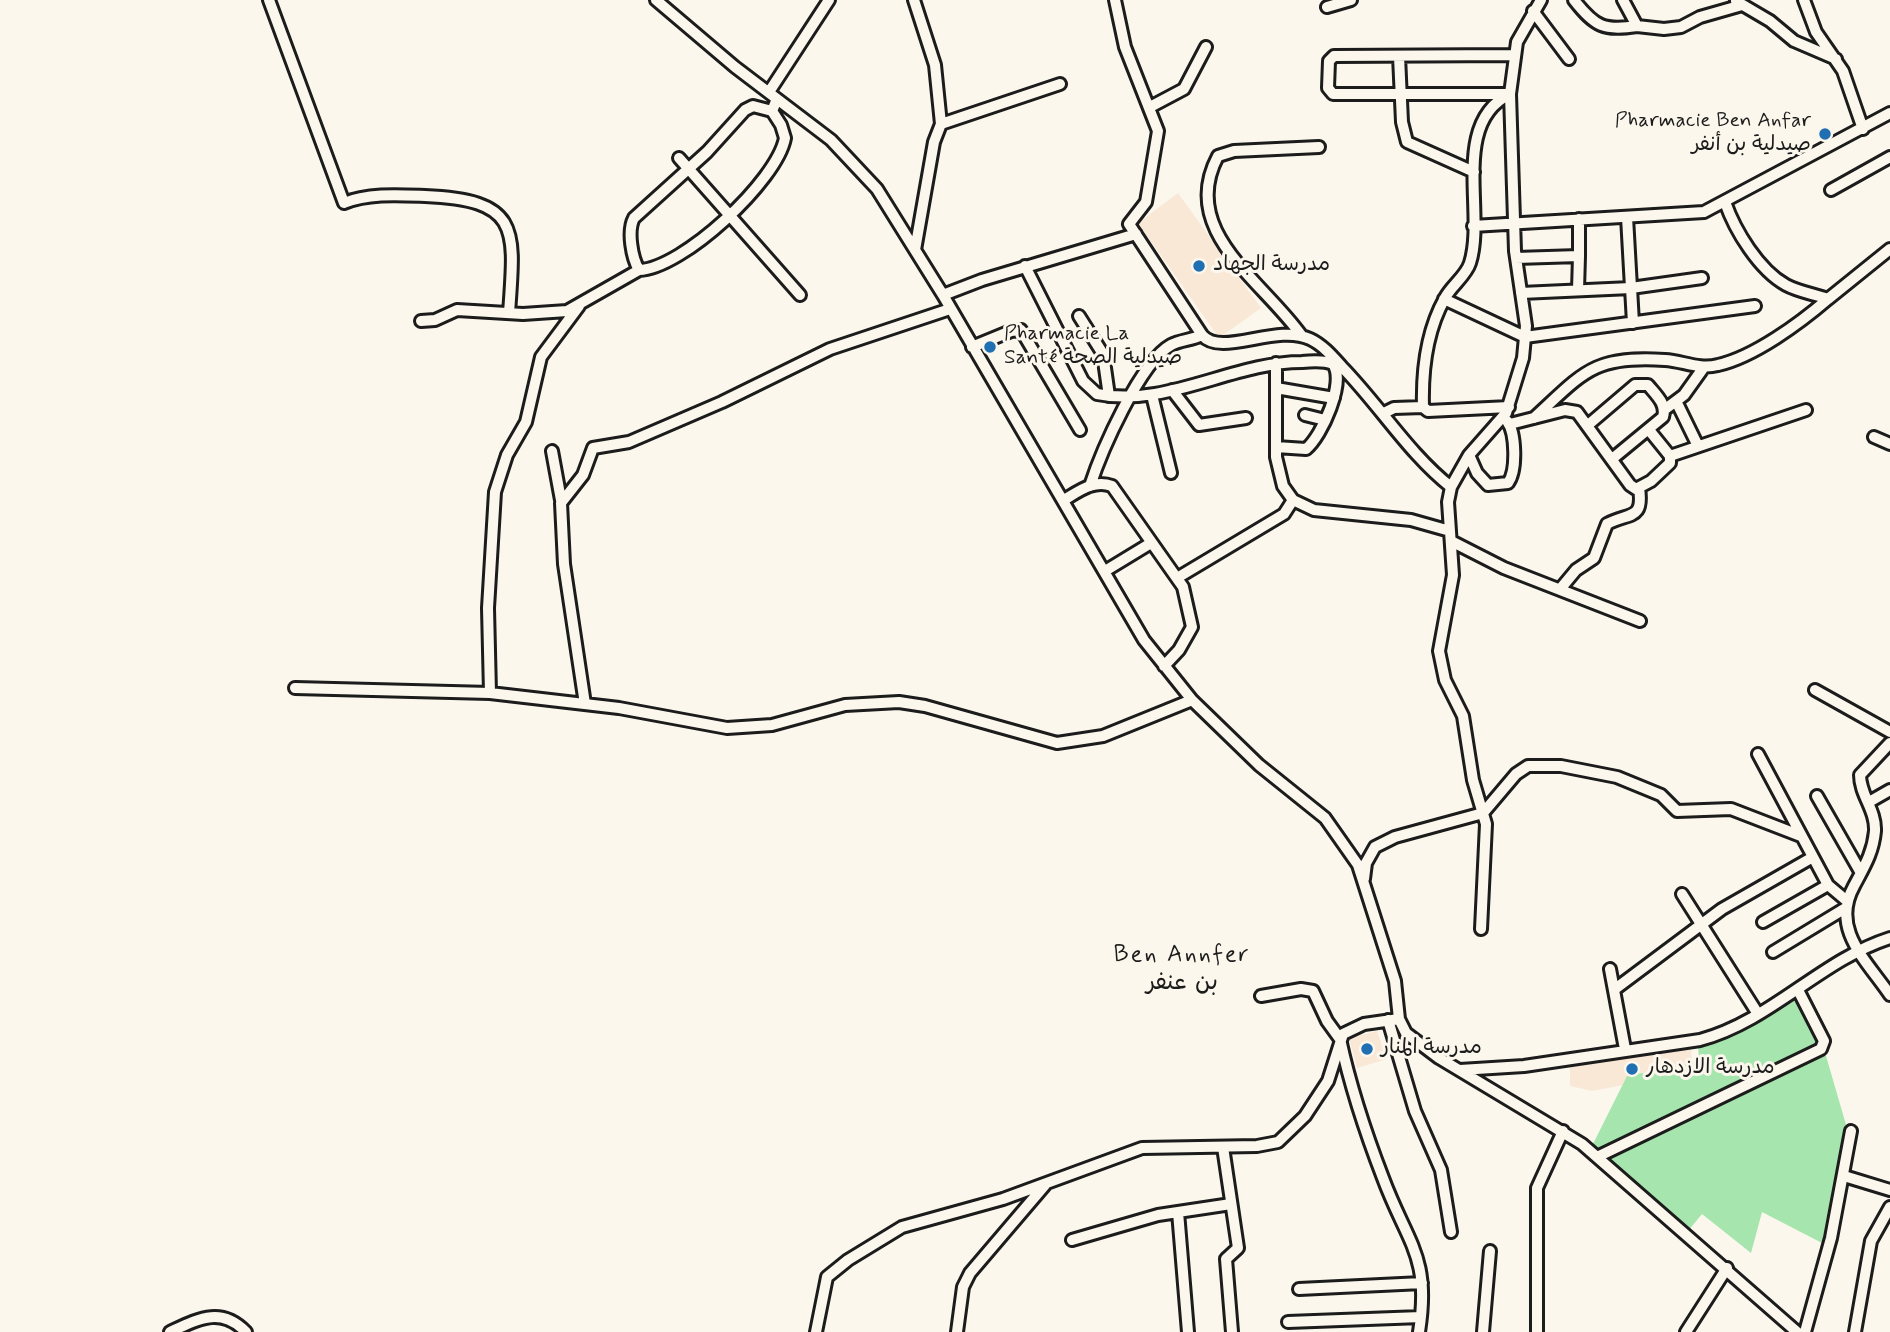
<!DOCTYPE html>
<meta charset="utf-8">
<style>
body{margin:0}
canvas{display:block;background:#fbf7ec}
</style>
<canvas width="1890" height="1332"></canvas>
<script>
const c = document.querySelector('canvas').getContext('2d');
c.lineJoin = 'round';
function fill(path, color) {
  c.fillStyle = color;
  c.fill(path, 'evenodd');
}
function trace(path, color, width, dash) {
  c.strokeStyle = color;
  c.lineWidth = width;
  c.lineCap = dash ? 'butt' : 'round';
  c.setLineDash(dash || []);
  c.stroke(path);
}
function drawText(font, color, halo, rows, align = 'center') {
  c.font = font + ' Mynerve,"Playpen Sans Arabic",sans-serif';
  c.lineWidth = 6;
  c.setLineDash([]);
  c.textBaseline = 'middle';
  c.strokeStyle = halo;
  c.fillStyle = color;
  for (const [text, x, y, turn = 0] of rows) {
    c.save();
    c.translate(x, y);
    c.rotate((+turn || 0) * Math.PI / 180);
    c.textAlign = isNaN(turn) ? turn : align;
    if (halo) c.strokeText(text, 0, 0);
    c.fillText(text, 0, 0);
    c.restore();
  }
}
fill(new Path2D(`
 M1178 193 1261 308 1219 338 1138 223Z
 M1377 1031 1387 1059 1357 1068 1349 1038Z
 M1691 1046 1693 1072 1592 1091 1570 1086V1065Z`), '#fae8d7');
fill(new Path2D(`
 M1800 990 1824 1049 1849 1135 1822 1243 1762 1212 1751 1253 1702 1214 1688 1231 1590 1150 1627 1076 1699 1062 1698 1045Z`), '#a6e5ad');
const minor = new Path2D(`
 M269 0 344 203C368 193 399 195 425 196 521 200 515 229 509 313
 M656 0 735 67 831 140 877 189 943 295 1144 640 1192 700 1259 765 1325 818 1358 865 1395 981 1399 1019 1406 1033 1439 1058 1582 1144 1797 1332
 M914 0 935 65 941 124 934 142 915 250
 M1115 0 1125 47 1158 131 1146 202 1129 224 1202 335C1221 358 1276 323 1310 339 1323 345 1333 357 1342 367 1380 406 1409 454 1451 487
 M1574 0C1595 27 1604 31 1637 26
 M1623 0 1637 26 1664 29 1681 27 1700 17 1742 5
 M1804 0 1816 32 1843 71 1863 129
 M1736 1 1770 21 1794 41 1836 59
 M1327 7 1351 0
 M1533 11 1569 59
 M1399 56 1402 122 1407 142 1474 172
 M769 92 829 0
 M1507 94H1333L1328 88 1329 61 1334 56 1513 55
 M1150 107 1184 89 1206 47
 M772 111 753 106 745 110 707 152 634 218C627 231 632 258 639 270 682 269 777 181 785 138L781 125 772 111 777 99
 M941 124 1060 84
 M679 158 800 295
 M1831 190 1890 157
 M1725 202C1735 231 1759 270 1786 285 1799 292 1814 294 1828 299L1890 249
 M1627 217 1633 323
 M1473 226 1704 212 1890 113
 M1516 258 1579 256V219
 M1025 266 1083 381 1097 394C1166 408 1233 362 1302 362 1312 361 1324 360 1333 364 1346 382 1322 436 1306 449L1276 447
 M1578 290 1579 256
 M1521 293 1631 288 1702 278
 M943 295 982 280 1136 234
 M1444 299 1525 337 1755 306
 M1079 316 1103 354 1109 396
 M421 321 435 320 457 310 523 314 567 311 639 270
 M1301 335C1262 280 1178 231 1218 156L1234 151 1319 147
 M972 347 1011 331 1021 330 1080 430
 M1276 363V457L1283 486 1293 500 1314 510 1411 520 1450 531
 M1276 388 1334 398
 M1172 390 1199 425 1246 418
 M1152 395 1171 473
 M1676 401 1697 444
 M1509 407 1428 411 1423 407C1422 371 1427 330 1445 298 1451 286 1466 276 1470 263 1486 213 1450 123 1510 94
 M1664 410 1684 395 1704 367
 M1384 413 1394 408 1423 407
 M1305 415 1325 420
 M1534 418C1583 373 1593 355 1665 360 1683 361 1699 370 1718 365 1754 357 1800 323 1828 299
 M1510 424 1565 410 1577 412 1630 485 1636 489 1651 481 1670 463V456L1649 430
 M1588 425 1635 385H1648C1656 395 1667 404 1663 417L1612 459
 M1874 437 1890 444
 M552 451 561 500
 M1469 455 1477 473 1488 485 1508 483C1517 471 1516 433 1507 421
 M1670 456 1806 410
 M1090 486C1101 452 1140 362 1171 345 1180 340 1192 340 1202 335
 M1064 500C1079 491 1094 479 1112 486L1183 587 1192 627 1179 650 1164 666
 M1451 541 1504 568 1640 621
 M1105 571 1151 543
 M1177 578 1284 514 1293 500
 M1561 588 1576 570 1594 558 1607 524C1629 512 1644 521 1639 488
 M295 688 490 693 619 708 727 728 772 725 845 705 899 702 925 706 1057 743 1103 736 1192 700
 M1815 690 1890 732
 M490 693 488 608 495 492 507 455 526 422 541 357 579 306
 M585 704 564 564 561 503 583 475 593 448 629 442 722 402 830 349 950 309
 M1890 743 1860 775C1860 795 1876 810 1875 831 1873 853 1864 867 1854 886 1830 929 1867 961 1890 995
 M1758 754 1828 885 1847 901
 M1817 796 1861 873
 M1869 802 1890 790
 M1364 879 1366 863 1375 847 1395 837 1483 813 1516 774 1528 766H1561L1617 777 1661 795 1677 811 1731 809 1801 836
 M1682 894 1758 1014
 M1763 922 1828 885
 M1481 929 1486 824 1473 780 1463 716 1445 680 1439 651 1453 575 1448 502 1451 487 1469 455 1506 413 1523 358 1526 326 1515 251 1510 94 1517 42 1541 0
 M1773 952 1844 909
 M1610 969 1625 1049
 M1615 989 1722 909 1813 857
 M1261 996 1301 989 1313 991 1327 1021 1340 1039C1350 1085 1366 1134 1383 1178 1407 1243 1431 1256 1419 1332
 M1388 1020 1415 1111 1441 1170 1451 1232
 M1460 1070 1524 1066 1700 1040C1771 1021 1821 960 1890 938
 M1223 1147 1238 1248 1226 1259 1232 1332
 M1597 1157 1821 1049 1824 1041 1798 990
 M1844 1176 1890 1190
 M1178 1212 1188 1332
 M1072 1240 1158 1215 1231 1204
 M1299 1289 1422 1283
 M1288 1322 1421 1317
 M170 1332C198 1319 221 1306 246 1332
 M816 1332 827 1277 848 1260 902 1227 1003 1199 1142 1148 1257 1146 1278 1142 1305 1116 1328 1081 1343 1034 1364 1024 1399 1019
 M957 1332 963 1287 970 1273 1045 1185
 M1483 1332 1490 1251
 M1537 1332V1188L1563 1131
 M1686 1332 1727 1268
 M1805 1332 1831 1238 1851 1131
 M1855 1332 1871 1241 1890 1207`);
trace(minor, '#1c1c1c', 16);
trace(minor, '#fbf7ec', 10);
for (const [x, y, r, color] of [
 [1825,134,7,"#1f6fb2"],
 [1199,266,7,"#1f6fb2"],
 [990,347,7,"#1f6fb2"],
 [1367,1049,7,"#1f6fb2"],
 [1632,1069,7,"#1f6fb2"]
]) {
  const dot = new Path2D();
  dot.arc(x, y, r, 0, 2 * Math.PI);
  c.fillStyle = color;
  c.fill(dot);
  trace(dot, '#fbf7ec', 2.5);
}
drawText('21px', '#1c1c1c', '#fbf7ec', [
 ["Pharmacie Ben Anfar",1811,122,"right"],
 ["صيدلية بن أنفر",1811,146,"right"],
 ["مدرسة الجهاد",1213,266],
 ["Pharmacie La",1004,335],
 ["Santé صيدلية الصحة",1004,359],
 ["مدرسة المنار",1381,1049],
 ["مدرسة الازدهار",1646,1069]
], 'left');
c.letterSpacing = '2px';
drawText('24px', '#1c1c1c', '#fbf7ec', [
 ["Ben Annfer",1182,956],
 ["بن عنفر",1182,984]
]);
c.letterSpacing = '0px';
</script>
